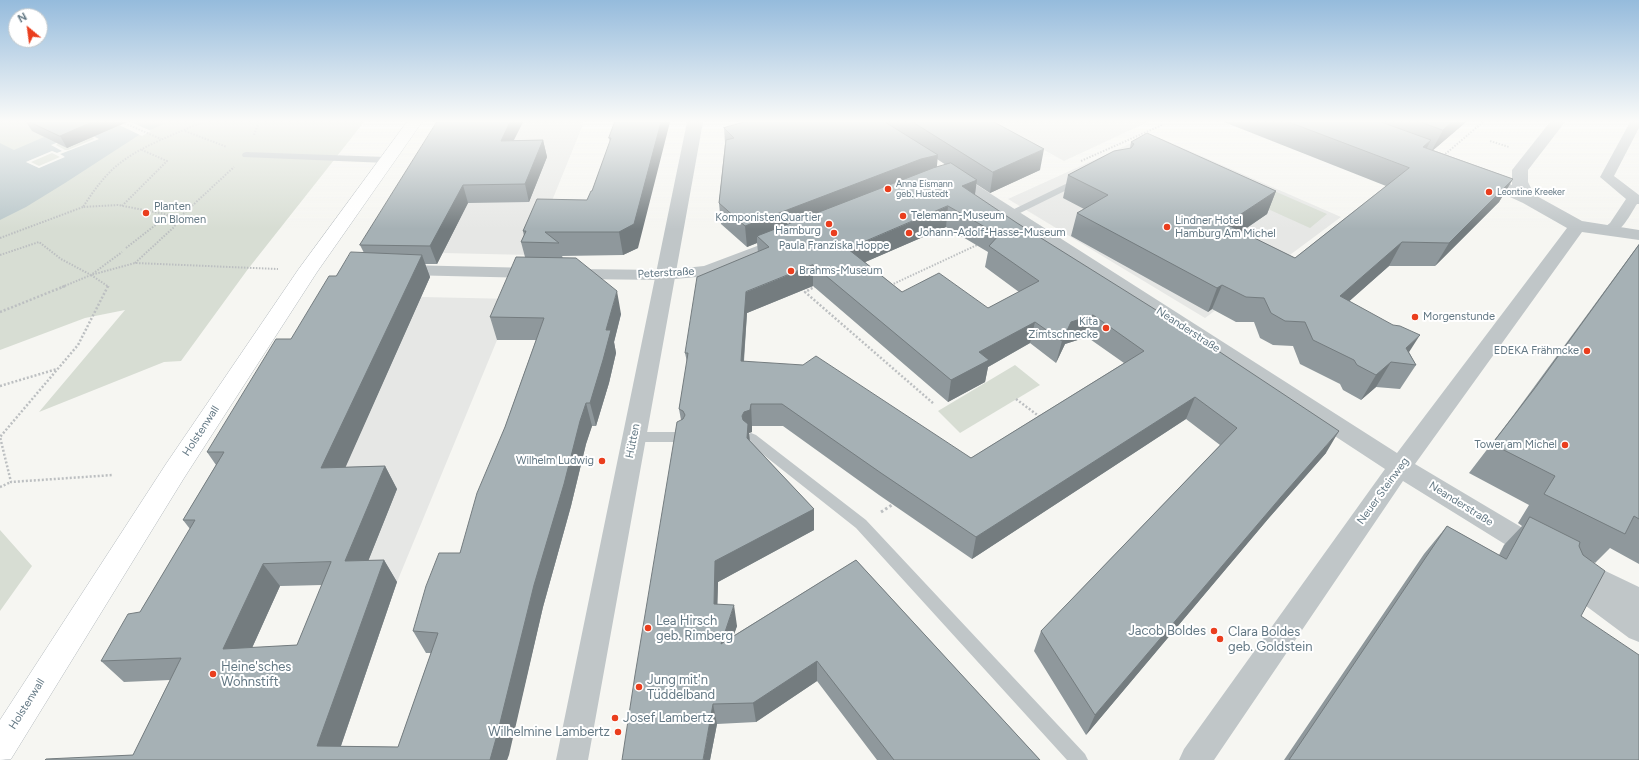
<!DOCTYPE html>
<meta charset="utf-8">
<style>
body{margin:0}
#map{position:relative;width:1639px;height:760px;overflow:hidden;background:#f6f6f2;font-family:Figtree,sans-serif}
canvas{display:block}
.north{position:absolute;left:8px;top:8px;width:40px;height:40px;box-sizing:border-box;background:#fff;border:1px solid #c1c9ce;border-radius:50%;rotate:331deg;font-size:11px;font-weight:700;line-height:16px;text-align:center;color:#637884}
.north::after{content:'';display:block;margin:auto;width:14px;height:18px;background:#ea3e1e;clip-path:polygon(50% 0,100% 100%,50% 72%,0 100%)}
</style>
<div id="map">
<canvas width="1639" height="760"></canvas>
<div class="north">N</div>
</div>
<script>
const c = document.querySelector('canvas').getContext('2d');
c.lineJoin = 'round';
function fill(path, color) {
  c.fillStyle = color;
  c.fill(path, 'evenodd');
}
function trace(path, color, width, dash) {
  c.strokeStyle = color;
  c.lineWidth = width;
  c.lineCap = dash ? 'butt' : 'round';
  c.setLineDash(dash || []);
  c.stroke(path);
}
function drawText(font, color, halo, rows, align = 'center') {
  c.font = font + ' Figtree,sans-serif';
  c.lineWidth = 4;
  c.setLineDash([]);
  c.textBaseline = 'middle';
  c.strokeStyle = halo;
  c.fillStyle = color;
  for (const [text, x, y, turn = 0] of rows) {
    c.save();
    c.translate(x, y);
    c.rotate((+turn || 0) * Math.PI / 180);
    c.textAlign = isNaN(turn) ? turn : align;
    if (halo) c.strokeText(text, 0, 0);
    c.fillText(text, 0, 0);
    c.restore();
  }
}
fill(new Path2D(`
 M452 122H584L530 255 443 253H374Z
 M993 122H1148L1064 161Z
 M1151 134 1341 217 1205 318 1008 199Z
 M422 297 514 299 397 582 222 588 340 299Z`), '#e6e7e5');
fill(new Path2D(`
 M0 122H364L248 269 181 361 164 362 39 412 125 310 85 318 0 350Z
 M1155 139 1327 214 1310 228 1135 149Z
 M1015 365 1040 385 960 433 938 411Z
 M0 530 32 566 0 611Z`), '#d7ddd3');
fill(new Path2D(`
 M127 122H168L139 135 65 183 26 207 0 220V143L14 150 44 137 57 143 52 145 63 151 57 153 52 151 26 162 39 168 64 156 60 154 99 139 94 136Z`), '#b8c6c9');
fill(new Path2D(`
 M122 122H131L151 131 142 136 117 124Z
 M92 136 99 139 60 154 65 157 39 168 26 162 52 151 57 153 62 151 51 145 59 142 56 145 65 150H68L94 139ZM52 153 60 157 39 166 31 162Z`), '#f6f6f2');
const secondary = new Path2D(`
 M407 122H422L317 272 184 478 11 759 0 760V720L166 464 298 270Z`);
trace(secondary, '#b3b9bd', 1);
trace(new Path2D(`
 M122 122 161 139
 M185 131 227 147
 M254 135 259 122
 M1490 141 1509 147
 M1443 156 1483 122
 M1081 161 1162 125
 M122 206 167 161 142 150
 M180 217 118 205 83 207C92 193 102 179 114 168 139 146 172 136 202 122
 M0 238 83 207
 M126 248 167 216
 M0 255 39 242 61 259 91 275 122 252
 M135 263 174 227 180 217 234 167
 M91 275 109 287
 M891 285 977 245
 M62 287 91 275 135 263 278 269`), '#bcbfc1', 2, [1.5, 1.5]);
trace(new Path2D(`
 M108 286 78 345 0 437 11 482 113 475
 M816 286 805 292 934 404
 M0 312 65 286
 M0 386 57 369
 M1016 399 1040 417
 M0 487 11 482`), '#bcbfc1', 2.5, [2, 2]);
trace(new Path2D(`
 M881 512 895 503`), '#bcbfc1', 3, [2.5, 2.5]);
fill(new Path2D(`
 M246 152 387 157 391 160 387 163 243 157 242 155 243 153Z
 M1080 177 1085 180 1083 182 1014 216 1011 217 1006 214 1008 212Z
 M634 432H681L686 434 687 437 686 440 681 442H634L629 440 628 437 629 434Z
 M751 433 756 435 866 520 1085 754 1088 760H1067L856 528 746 441 745 438 746 435Z`), '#c0c6c8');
fill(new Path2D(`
 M1630 122H1639V128L1614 176 1639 195V204H1637C1629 216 1620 238 1603 233L1601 230 1610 223 1626 199 1600 177Z
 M781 237 786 239 789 242 786 245 707 276 665 280 573 279 567 277 565 274 567 271 573 269 665 270 704 266Z
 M405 265 533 268 539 270 541 273 539 276 533 278 405 275 399 273 397 270 399 267Z`), '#c0c6c8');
fill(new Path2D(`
 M687 122H703L588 760H556Z
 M1550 122H1565L1528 170V182L1533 192 1535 195 1582 221 1639 230V240L1582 232 1415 464 1521 527 1549 542 1553 550 1549 558 1540 561 1531 558 1503 543 1403 481 1214 760H1179L1184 749 1385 469 943 179 941 175 943 171 949 170 955 171 1397 453 1567 228 1523 203 1475 181 1473 177 1475 173 1481 172 1487 173 1512 185V170Z
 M1574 556 1639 587V642L1629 638 1558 585 1554 577 1558 569 1561 568 1565 559Z`), '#c0c6c8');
fill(secondary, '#fff');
fill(new Path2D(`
 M26 122H127L67 148 32 131Z
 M437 122H523L514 140H543L547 157 529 202 468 203 437 264H425L430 277 345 467 385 466 397 489 368 561 384 560 397 582 341 746 398 747 431 653H426L413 631 460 553 536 340H497L490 317 525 257 521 242 524 236 523 231 587 200 592 191 610 142 609 138 615 122 638 248 623 255 562 256 563 258 621 314 614 342 616 353 609 383 596 426H592L586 444 571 506 543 607 507 760H45L133 755 170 680 124 682 101 661 140 612 190 529 183 520 216 465 207 452 291 339 336 276 364 253 360 245ZM322 585 297 645 252 648 280 586Z
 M744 122H994L1040 170 990 193 976 184 975 195 1326 453 1268 519 1086 735 1034 651 1041 631 1220 445 1186 419 972 559 879 495 783 426H752V432L749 433 750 441 814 509V530L718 582 717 604 737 626 733 636 856 560 1040 760H877L817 681 756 722 717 724 710 760 681 420 679 409 687 362 685 353 758 252 757 243 747 247 721 224 719 203 725 143 724 128ZM937 159 946 165 936 167ZM946 227 988 252 985 267 1019 292 988 308 902 292 865 262ZM813 286 948 402 985 382 988 367 1030 343 1056 363 1065 344 1087 337 1124 363 971 458 744 361 747 313Z
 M1224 122H1466L1433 150 1513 179 1499 202 1435 266H1389L1349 301 1409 352 1416 365 1400 389 1376 387 1361 400 1343 390 1340 384 1300 364 1293 346 1273 345 1260 338 1254 322H1236L1212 309 1208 312 1071 236 1077 213 1084 209 1063 198 1068 175 1130 148 1131 142 1276 191 1267 214 1241 232 1295 258 1386 186Z
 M1639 244V564L1610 548 1595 563 1591 561 1581 616 1639 760H1284L1424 554 1447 526 1499 555 1504 545 1522 526 1518 523 1529 505 1469 473 1512 417Z`), '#8f989c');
fill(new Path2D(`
 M92 122H127L67 148 60 136Z
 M510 122H523L505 157 501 141Z
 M661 122H670L638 248 623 255 619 232Z
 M1452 122H1466L1431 152 1443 130Z
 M543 140 547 157 529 202 525 184Z
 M1431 140 1419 163 1423 147Z
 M1044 149 1040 170 990 193 993 172Z
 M938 155 936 176 757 236V243L747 247 745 226 921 159Z
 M1513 179 1499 202 1435 266 1449 243Z
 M977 180 974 200 962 186Z
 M463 185 468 203 437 264 430 246Z
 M1276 191 1267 214 1217 248 1226 224Z
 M948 206 946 227 847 270 848 249Z
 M1402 242 1389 266 1327 321 1340 296Z
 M422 255 430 277 335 491 321 468Z
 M813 265V286L747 313 742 383 741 361 746 292Z
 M1222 285 1212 309 1208 312 1217 288Z
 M617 291 621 314 614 342 616 353 609 383 596 426 590 403 606 330Z
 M1093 315 1087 337 1065 344 1056 363 1062 341 1071 322Z
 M1035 322 1030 343 988 367 985 382 948 402 951 380 979 352Z
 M1420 335 1404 360 1406 348Z
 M1391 362 1376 387 1361 400 1376 375Z
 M1195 397 1186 419 972 559 976 537Z
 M586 403 592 426 586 444 571 506 543 607 509 755 507 760H490L534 585 580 421Z
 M751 404 752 426V432L749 433 750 446 748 460 742 416 744 412Z
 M1339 431 1326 453 1268 519 1086 735 1095 715 1281 497Z
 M385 466 397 489 359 584 345 561Z
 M814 509V530L718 582 717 625 714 604 715 561Z
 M384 560 397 582 336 760 317 746Z
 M263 564 280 586 242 670 223 649Z
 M734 605 737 626 724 664 721 644Z
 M817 661V681L756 722 753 703Z
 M713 704 717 724 710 760H703Z`), '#747c7f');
const building = new Path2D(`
 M30 122H92L60 136Z
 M437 122H510L501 141 543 140 525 184 463 185 430 246 360 245Z
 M615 122H661L634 224 619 232H545L559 243 521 242 526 231H523L537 199 587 200 591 191H592L611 138H609Z
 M744 122H885L938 155 921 159 745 226 719 203 726 140 734 138 724 128Z
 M913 122H994L1044 149 993 172Z
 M1289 122H1381L1431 140 1423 147 1513 179 1449 243 1402 242 1340 296 1393 325 1400 326 1420 335 1406 348 1416 365 1391 362 1376 375 1357 365 1354 360 1313 340 1305 322 1285 321 1271 313 1264 298 1246 297 1222 285 1217 288 1077 213 1108 195 1068 175 1114 151 1131 148 1134 144 1131 142 1147 133 1276 191 1226 224 1295 258 1409 168Z
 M1421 122H1452L1443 130Z
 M951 163 977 180 962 186 1017 223 1164 315 1339 431 1281 497 1095 715 1041 631 1237 428 1195 397 976 537 881 473 782 404H751L750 410 744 412 742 416 743 420 748 424 747 438 814 509 715 561 714 604 734 605 721 644 856 560 1040 760H894L817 661 753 703 713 704 703 760H622L635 675 677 422 683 419 685 415 683 411 679 409 688 353H685L697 277 769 247 757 236 933 168ZM948 206 999 235 989 246 1039 281 988 308 939 273 902 292 848 249ZM813 265 951 380 989 360 979 352 1035 322 1062 341 1071 322 1093 315 1144 351 971 458 816 356 803 365 741 361 746 292Z
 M1639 245V519L1634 516 1625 534 1544 494 1555 476 1492 444 1535 388Z
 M351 252 422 255 321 468 385 466 345 561 384 560 317 746 398 747 438 633 413 631 426 586 439 553H460L477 493 505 427 544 318 490 317 516 257 576 258 617 291 606 330H611L603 360 590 403H586L580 421 564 484 534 585 497 735 490 760H45L46 759 133 755 181 658 101 661 128 614 140 612 195 520H183L224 452H207L254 375 276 339H291L329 276H336ZM331 562 297 645 223 649 263 564Z
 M1530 517 1580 542 1579 546 1583 555 1605 571 1581 616 1639 655V760H1289L1447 526 1506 559Z`);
fill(building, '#a6b1b5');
trace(building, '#747c7f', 1);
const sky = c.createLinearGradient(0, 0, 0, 229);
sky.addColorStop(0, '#95bbdc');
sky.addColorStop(0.53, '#fbfbf9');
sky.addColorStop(1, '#fbfbf900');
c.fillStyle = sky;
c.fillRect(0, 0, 1639, 229);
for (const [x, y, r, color] of [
 [888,189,4,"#ea3e1e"],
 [1489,192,4,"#ea3e1e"],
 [146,213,4,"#ea3e1e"],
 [903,216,4,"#ea3e1e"],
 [829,224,4,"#ea3e1e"],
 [1167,227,4,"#ea3e1e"],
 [834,233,4,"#ea3e1e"],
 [909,233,4,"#ea3e1e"],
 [791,271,4,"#ea3e1e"],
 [1415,317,4,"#ea3e1e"],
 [1106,328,4,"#ea3e1e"],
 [1587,351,4,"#ea3e1e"],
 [1565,445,4,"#ea3e1e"],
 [602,461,4,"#ea3e1e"],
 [648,628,4,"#ea3e1e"],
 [1214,631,4,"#ea3e1e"],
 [1220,639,4,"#ea3e1e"],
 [213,674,4,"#ea3e1e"],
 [639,687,4,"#ea3e1e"],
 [615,718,4,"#ea3e1e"],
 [618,732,4,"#ea3e1e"]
]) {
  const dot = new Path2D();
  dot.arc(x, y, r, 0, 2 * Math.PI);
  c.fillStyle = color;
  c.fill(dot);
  trace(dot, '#fff', 1.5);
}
drawText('9px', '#637884', '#fff', [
 ["Anna Eismann",896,184],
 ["geb. Hustedt",896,194],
 ["Leontine Kreeker",1497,192]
], 'left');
drawText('11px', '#637884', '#fff', [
 ["Planten",154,207],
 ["un Blomen",154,220],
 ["Telemann-Museum",911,216],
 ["KomponistenQuartier",821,218,"right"],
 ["Hamburg",821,231,"right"],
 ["Lindner Hotel",1175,221],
 ["Hamburg Am Michel",1175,234],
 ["Johann-Adolf-Hasse-Museum",917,233],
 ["Paula Franziska Hoppe",834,246,"center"],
 ["Brahms-Museum",799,271],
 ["Morgenstunde",1423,317],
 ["Kita",1098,322,"right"],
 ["Zimtschnecke",1098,335,"right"],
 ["EDEKA Frähmcke",1579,351,"right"],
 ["Tower am Michel",1557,445,"right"],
 ["Wilhelm Ludwig",594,461,"right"]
], 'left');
drawText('11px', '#637884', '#fff', [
 ["Peterstraße",666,273,-3],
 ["Neanderstraße",1188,330,33],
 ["Holstenwall",201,431,-57],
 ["Hütten",633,441,-79],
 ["Neuer Steinweg",1383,491,-54],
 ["Neanderstraße",1461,504,32],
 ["Holstenwall",27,704,-58]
]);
drawText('13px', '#637884', '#fff', [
 ["Lea Hirsch",656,621],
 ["geb. Rimberg",656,636],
 ["Jacob Boldes",1206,631,"right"],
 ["Clara Boldes",1228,632],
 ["geb. Goldstein",1228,647],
 ["Heine'sches",221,667],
 ["Wohnstift",221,682],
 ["Jung mit'n",647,680],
 ["Tüddelband",647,695],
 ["Josef Lambertz",623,718],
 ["Wilhelmine Lambertz",610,732,"right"]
], 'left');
</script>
